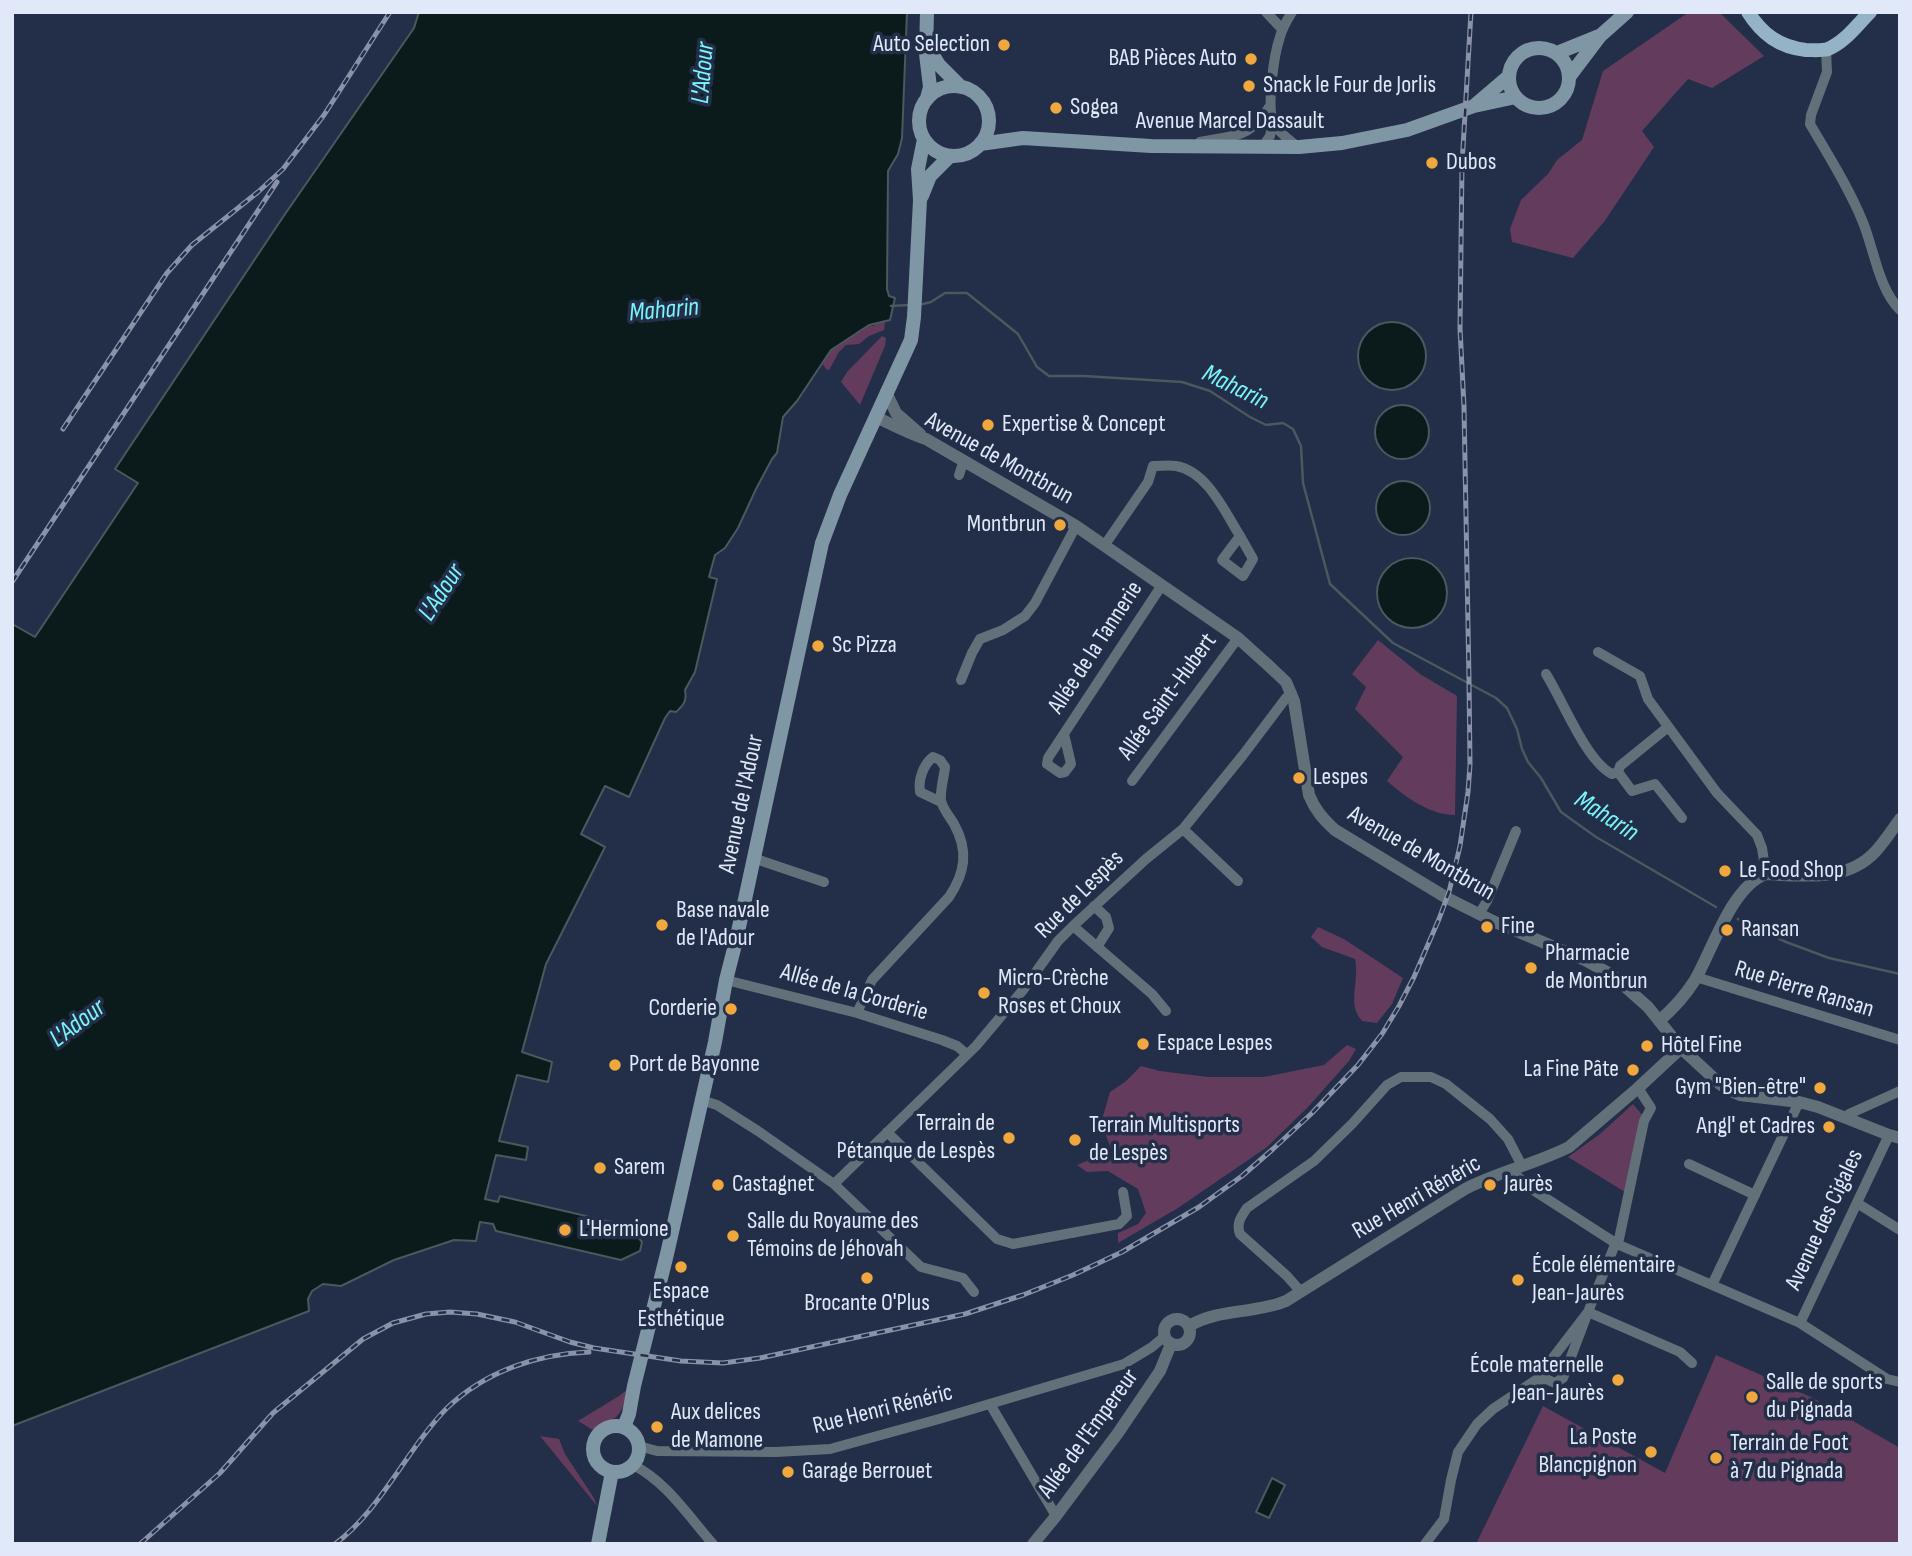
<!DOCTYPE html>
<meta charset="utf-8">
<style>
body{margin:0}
#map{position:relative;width:1912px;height:1556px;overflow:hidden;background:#232e48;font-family:"Sofia Sans Condensed",sans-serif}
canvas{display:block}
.frame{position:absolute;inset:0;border:14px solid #e0e8f9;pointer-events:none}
</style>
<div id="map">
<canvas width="1912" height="1556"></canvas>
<div class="frame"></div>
</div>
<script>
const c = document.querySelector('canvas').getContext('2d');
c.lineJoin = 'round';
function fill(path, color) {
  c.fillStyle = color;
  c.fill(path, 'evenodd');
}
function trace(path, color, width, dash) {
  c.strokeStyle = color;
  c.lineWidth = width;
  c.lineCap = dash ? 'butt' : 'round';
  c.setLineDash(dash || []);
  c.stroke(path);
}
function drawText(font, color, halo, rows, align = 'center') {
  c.font = font + ' "Sofia Sans Condensed",sans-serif';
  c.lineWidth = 7;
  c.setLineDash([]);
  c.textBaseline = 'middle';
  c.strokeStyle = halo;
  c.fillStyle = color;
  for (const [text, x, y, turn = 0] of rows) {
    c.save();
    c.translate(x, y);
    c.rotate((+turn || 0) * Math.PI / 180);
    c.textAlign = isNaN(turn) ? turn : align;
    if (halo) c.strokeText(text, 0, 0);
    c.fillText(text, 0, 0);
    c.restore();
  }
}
fill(new Path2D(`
 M1689 12H1719L1764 56 1712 88 1688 79 1642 131 1654 147 1604 222 1573 258 1512 242 1510 229 1521 200 1548 174 1557 160 1582 140 1603 71Z
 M885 321 884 330 869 336 859 344 846 345 839 352 829 370 826 369 823 365 826 353 849 336 855 335 869 325 874 326 876 322Z
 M882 336 886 338 885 346 860 405 841 382 847 372Z
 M1378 640 1420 674 1457 696 1455 815C1430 815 1405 797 1387 781L1403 757 1355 709 1366 687 1352 674Z
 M1318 927 1344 939 1403 978 1392 1004 1377 1023 1362 1021C1360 1018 1357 1015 1356 1011 1351 996 1359 976 1355 959L1322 947 1311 937Z
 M1347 1045 1356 1049 1349 1061 1307 1108 1267 1147 1178 1208 1118 1243V1233L1138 1224 1146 1213 1138 1189 1108 1171 1087 1172 1077 1165 1112 1151 1101 1123 1110 1092 1125 1082 1141 1066 1160 1071 1208 1077H1264L1324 1065Z
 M1633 1104 1643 1116 1625 1192 1568 1157 1600 1134Z
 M1716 1355 1813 1398 1900 1448V1544H1476L1543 1406 1665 1473Z
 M628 1389C625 1399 623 1414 613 1419 605 1423 600 1424 593 1430L578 1421 619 1396Z
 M540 1436 559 1439 565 1454 594 1498 597 1506Z`), '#633c5d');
const water = new Path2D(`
 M419 12H907L902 138 898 154 888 171 887 289 889 296 895 298 890 320 869 325 831 350 797 401 783 417 777 453 772 459 756 489 738 528 725 548 715 555 709 577 717 579 695 672 685 690C687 700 684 705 676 712L670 711 665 718 629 797 605 786 581 834 605 847 546 964 522 1052 552 1062 548 1082 517 1075 499 1141 528 1147 526 1160 496 1155 485 1199 498 1202 500 1196 629 1226 642 1242 640 1251 621 1260 496 1231 493 1224 480 1222 476 1241 454 1240 394 1260 341 1286 323 1284 312 1291 308 1299 309 1311 12 1426V628L14 625 35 637 138 483 115 469 283 217 414 28Z
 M1358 356a34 34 0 1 1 68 0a34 34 0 1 1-68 0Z
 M1375 432a27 27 0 1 1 54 0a27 27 0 1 1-54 0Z
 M1376 508a27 27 0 1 1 54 0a27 27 0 1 1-54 0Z
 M1377 593a35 35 0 1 1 70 0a35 35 0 1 1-70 0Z
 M1272 1478 1285 1485 1269 1518 1256 1512Z`);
fill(water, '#0b1b1b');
trace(water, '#4b585e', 2);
trace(new Path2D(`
 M919 305 931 302 945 293H967L1018 334 1037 367 1049 376H1084L1182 382 1210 391 1250 417 1266 425 1283 423 1293 429 1301 446 1303 483 1330 584 1393 643 1496 698 1507 708 1517 729 1522 749 1528 762 1541 778 1561 812 1596 837 1716 907
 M891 306 909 305
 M1738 919 1786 942 1829 958 1900 974`), '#4b585e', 2.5);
trace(new Path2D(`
 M1266 12 1282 29
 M1292 12C1287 20 1282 28 1280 37 1274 54 1266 109 1274 124 1280 134 1290 140 1298 147
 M1826 50 1827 72 1811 115 1810 124C1828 155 1848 186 1862 220 1874 248 1878 288 1900 310
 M1200 142C1237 134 1248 140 1270 106
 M1262 148 1270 136 1273 122
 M959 475 964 460
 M1104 546 1148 482 1153 466C1161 466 1169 465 1176 466 1207 471 1225 512 1240 536L1222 560 1243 576 1253 559 1240 536
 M1598 652 1640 676 1648 699 1717 793 1757 835 1762 848 1766 874
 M1546 674C1562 699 1586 761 1612 774L1618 772 1620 766 1668 727
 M961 680 972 653 980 639 1003 630 1025 616 1035 603 1076 526
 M1064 734 1071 764 1065 772 1060 773 1047 764 1048 758 1162 585
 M1618 772 1632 791 1655 784 1682 818
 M1132 781 1238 638
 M1183 829 1238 881
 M753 858 824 882
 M1094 906 1106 917 1109 928 1097 947
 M1479 914 1487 901 1516 831
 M1073 926 1152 994 1166 1011
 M1696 977 1900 1040
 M726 980 857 1013 942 1040 957 1046 963 1051 966 1055
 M857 1013 872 980 949 897C965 873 969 851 954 824 950 817 942 808 941 800 940 790 944 777 945 767L940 760 933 757C923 765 918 780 920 792L941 802
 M1638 1088 1651 1108 1644 1121 1619 1239 1614 1247 1588 1312 1680 1352 1692 1363
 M701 1100 717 1105 758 1131 834 1184 921 1267 963 1278 974 1292
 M1845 1118 1849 1114 1900 1091
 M887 1132 997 1239 1013 1244 1119 1224 1127 1216 1123 1192
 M1689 1164 1755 1195
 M1513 1170 1517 1176 1530 1188 1617 1244 1800 1323 1887 1379 1900 1382
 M834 1184 976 1046 1023 990 1058 941 1073 926 1146 859 1183 829 1243 755 1286 698 1292 694
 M1857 1203 1900 1230
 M1712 1285 1799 1102
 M1301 1292 1287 1276 1240 1234C1236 1223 1241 1217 1247 1208L1314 1161 1352 1124 1387 1085 1401 1077H1431L1446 1084 1490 1119 1508 1139 1522 1166
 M1800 1323 1889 1135
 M990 1404 1056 1516
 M639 1448H646L657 1451 776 1452 830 1449 939 1419 1124 1364 1152 1347 1165 1336
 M633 1465C666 1481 689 1517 713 1544
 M1425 1544 1444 1519 1451 1480 1458 1452 1477 1424 1493 1409 1536 1380 1546 1379 1555 1383 1563 1378 1588 1312 1545 1368 1544 1373 1546 1379`), '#627179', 10);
trace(new Path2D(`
 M886 392 896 413 920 434
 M875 417C892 424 908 433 926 439L1076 526 1238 638 1269 666 1286 682 1294 701 1309 795C1315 810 1323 819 1335 830L1447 898 1495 922 1585 960 1612 975 1648 1007 1681 1048 1720 1084 1729 1090 1740 1095 1799 1102 1818 1107 1889 1135 1900 1138
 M1659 1021C1673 1009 1685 996 1695 980 1713 949 1731 887 1766 874 1805 876 1848 882 1876 851 1885 841 1892 830 1900 819
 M1164 1332a13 13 0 1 1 26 0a13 13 0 1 1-26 0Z
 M1189 1326C1219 1308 1255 1314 1286 1301L1465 1189C1498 1172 1535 1164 1569 1147L1638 1088 1681 1048
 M1033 1544 1056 1516 1118 1433 1160 1371 1171 1344`), '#627179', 12);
trace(new Path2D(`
 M927 12 926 54 930 87 927 98
 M926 44 939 65 961 87
 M1509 78a30 30 0 1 1 60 0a30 30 0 1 1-60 0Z
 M1557 53 1599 36
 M1569 77 1600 36 1627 12
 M919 121a35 35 0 1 1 70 0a35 35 0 1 1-70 0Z
 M1475 105 1509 76
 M980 144 1023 138 1151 146 1299 147 1342 143 1407 130 1474 106 1516 97
 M922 196 930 176 950 156
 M593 1449a23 23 0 1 1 46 0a23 23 0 1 1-46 0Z
 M624 1427 629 1414 634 1386 667 1254 715 1042 726 980 736 941 822 543 840 495 911 340 914 317 920 200 918 169 924 139
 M598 1544 612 1472`), '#7f96a4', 14);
trace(new Path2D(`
 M1748 12C1762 34 1779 47 1806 50 1813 50 1821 51 1828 49 1845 42 1857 25 1870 12`), '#94b3c4', 14);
const rail = new Path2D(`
 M63 429 167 273 192 245 258 192 283 169 324 115 390 12
 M12 582 277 182
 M140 1544 220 1473 273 1413 363 1339 393 1323 426 1314 450 1312 477 1314 515 1322 570 1342 594 1348 681 1361 723 1363 760 1358 965 1314 1023 1295 1073 1275 1122 1252 1199 1207 1242 1176 1273 1149 1311 1114 1358 1065 1382 1034 1399 1006 1414 977 1439 919 1449 892 1460 846 1468 792 1470 765 1469 680 1464 407 1460 328 1462 165 1471 12
 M335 1544C364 1522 383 1493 404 1463 417 1444 431 1424 447 1408 486 1371 537 1354 589 1352`);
trace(rail, '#8992a7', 5);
trace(rail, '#232e48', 2.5, [8]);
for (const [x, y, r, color] of [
 [1004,45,7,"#efa73e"],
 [1251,59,7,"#efa73e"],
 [1249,86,7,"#efa73e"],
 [1056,108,7,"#efa73e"],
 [1432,163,7,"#efa73e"],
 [988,425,7,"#efa73e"],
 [1060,525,7,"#efa73e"],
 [818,646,7,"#efa73e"],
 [1299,778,7,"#efa73e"],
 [1725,871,7,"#efa73e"],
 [662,925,7,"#efa73e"],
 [1487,927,7,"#efa73e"],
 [1727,930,7,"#efa73e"],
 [1531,968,7,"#efa73e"],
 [984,993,7,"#efa73e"],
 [731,1009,7,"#efa73e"],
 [1143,1044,7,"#efa73e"],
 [1647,1046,7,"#efa73e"],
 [615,1065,7,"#efa73e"],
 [1633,1070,7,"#efa73e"],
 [1820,1088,7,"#efa73e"],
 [1829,1127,7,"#efa73e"],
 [1009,1138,7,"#efa73e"],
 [1075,1140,7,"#efa73e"],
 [600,1168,7,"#efa73e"],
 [718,1185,7,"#efa73e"],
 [1490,1185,7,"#efa73e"],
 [565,1230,7,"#efa73e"],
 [733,1236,7,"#efa73e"],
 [681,1267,7,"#efa73e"],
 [867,1278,7,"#efa73e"],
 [1518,1280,7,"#efa73e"],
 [1618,1380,7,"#efa73e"],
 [1752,1397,7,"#efa73e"],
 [657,1427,7,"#efa73e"],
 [1651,1452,7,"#efa73e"],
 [1716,1458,7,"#efa73e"],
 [788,1472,7,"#efa73e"]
]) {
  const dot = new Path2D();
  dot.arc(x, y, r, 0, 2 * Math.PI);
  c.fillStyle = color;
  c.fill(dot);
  trace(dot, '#232e48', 2.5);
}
drawText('24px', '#e0e8f9', '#232e48', [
 ["Auto Selection",990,45,"right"],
 ["BAB Pièces Auto",1237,59,"right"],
 ["Snack le Four de Jorlis",1263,86],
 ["Sogea",1070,108],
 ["Dubos",1446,163],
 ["Expertise & Concept",1002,425],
 ["Montbrun",1046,525,"right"],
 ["Sc Pizza",832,646],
 ["Lespes",1313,778],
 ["Le Food Shop",1739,871],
 ["Base navale",676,911],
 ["de l'Adour",676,939],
 ["Fine",1501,927],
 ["Ransan",1741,930],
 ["Pharmacie",1545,954],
 ["de Montbrun",1545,982],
 ["Micro-Crèche",998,979],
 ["Roses et Choux",998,1007],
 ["Corderie",717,1009,"right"],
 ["Espace Lespes",1157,1044],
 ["Hôtel Fine",1661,1046],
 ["Port de Bayonne",629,1065],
 ["La Fine Pâte",1619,1070,"right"],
 ["Gym \"Bien-être\"",1806,1088,"right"],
 ["Terrain de",995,1124,"right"],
 ["Pétanque de Lespès",995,1152,"right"],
 ["Terrain Multisports",1089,1126],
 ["de Lespès",1089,1154],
 ["Angl' et Cadres",1815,1127,"right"],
 ["Sarem",614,1168],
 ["Castagnet",732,1185],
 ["Jaurès",1504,1185],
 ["Salle du Royaume des",747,1222],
 ["Témoins de Jéhovah",747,1250],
 ["L'Hermione",579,1230],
 ["École élémentaire",1532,1266],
 ["Jean-Jaurès",1532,1294],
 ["Espace",681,1292,"center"],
 ["Esthétique",681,1320,"center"],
 ["Brocante O'Plus",867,1304,"center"],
 ["École maternelle",1604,1366,"right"],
 ["Jean-Jaurès",1604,1394,"right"],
 ["Salle de sports",1766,1383],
 ["du Pignada",1766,1411],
 ["Aux delices",671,1413],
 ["de Mamone",671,1441],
 ["La Poste",1637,1438,"right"],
 ["Blancpignon",1637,1466,"right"],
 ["Terrain de Foot",1730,1444],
 ["à 7 du Pignada",1730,1472],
 ["Garage Berrouet",802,1472]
], 'left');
drawText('24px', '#e0e8f9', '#232e48', [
 ["Avenue Marcel Dassault",1230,122],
 ["Avenue de Montbrun",999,459,29],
 ["Allée de la Tannerie",1096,648,-57],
 ["Allée Saint-Hubert",1168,697,-54],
 ["Avenue de l'Adour",742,804,-78],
 ["Avenue de Montbrun",1421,854,30],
 ["Rue de Lespès",1080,895,-45],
 ["Rue Pierre Ransan",1804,990,17],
 ["Allée de la Corderie",854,993,16],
 ["Rue Henri Rénéric",1417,1198,-30],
 ["Avenue des Cigales",1825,1220,-65],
 ["Rue Henri Rénéric",883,1410,-14],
 ["Allée de l'Empereur",1089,1434,-54]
]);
drawText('italic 26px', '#7af5f9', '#232e48', [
 ["L'Adour",704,73,-85],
 ["Maharin",664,311,-5],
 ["Maharin",1235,388,26],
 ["L'Adour",442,593,-57],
 ["Maharin",1606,817,33],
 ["L'Adour",78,1024,-37]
]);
</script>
